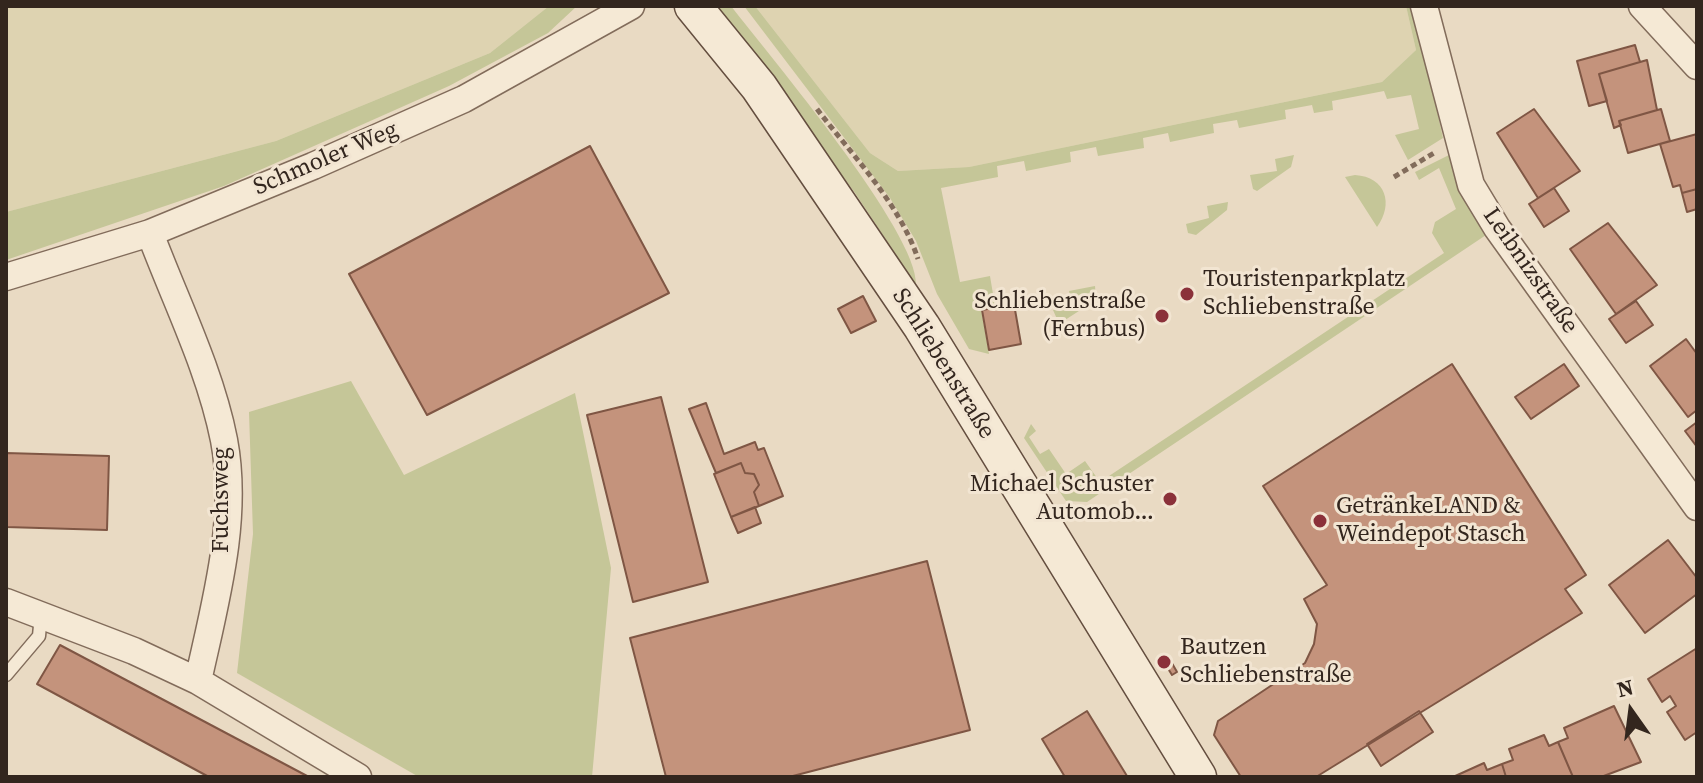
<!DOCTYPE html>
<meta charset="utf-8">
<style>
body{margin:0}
#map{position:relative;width:1703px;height:783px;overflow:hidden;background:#e9dac3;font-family:"Source Serif 4",serif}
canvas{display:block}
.frame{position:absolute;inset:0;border:8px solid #33261e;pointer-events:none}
.north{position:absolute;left:1591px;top:671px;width:80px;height:80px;-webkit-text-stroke:6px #f2e5d2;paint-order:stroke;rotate:346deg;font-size:22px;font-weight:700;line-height:32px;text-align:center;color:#33261e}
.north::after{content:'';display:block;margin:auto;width:28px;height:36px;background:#33261e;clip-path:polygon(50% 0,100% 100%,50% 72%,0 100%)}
</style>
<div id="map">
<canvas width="1703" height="783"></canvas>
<div class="frame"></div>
<div class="north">N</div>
</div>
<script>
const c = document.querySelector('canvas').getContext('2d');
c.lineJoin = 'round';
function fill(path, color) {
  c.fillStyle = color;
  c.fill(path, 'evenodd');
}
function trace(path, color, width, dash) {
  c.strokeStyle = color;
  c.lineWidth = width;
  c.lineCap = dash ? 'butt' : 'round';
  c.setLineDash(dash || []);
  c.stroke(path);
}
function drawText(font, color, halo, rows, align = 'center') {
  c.font = font + ' "Source Serif 4",serif';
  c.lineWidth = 6;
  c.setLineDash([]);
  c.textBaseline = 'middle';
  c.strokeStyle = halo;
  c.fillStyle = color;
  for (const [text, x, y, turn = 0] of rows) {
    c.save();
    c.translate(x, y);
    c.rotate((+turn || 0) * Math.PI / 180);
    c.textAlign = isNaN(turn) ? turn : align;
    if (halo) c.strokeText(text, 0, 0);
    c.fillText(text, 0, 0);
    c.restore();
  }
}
fill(new Path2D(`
 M6 6H549L490 53 276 141 6 212Z
 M755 6H1406L1416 50 1382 82 969 167 898 171 870 153Z`), '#ded3b1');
fill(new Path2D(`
 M549 6H577L548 33 449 86 224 186 6 260V212L276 141 490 53Z
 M716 6H731C769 55 919 233 916 285L855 193Z
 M744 6H755L870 153 898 171 969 167 1382 82 1416 50 1406 6H1414L1443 138 1408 160 1395 135 1419 129 1411 95 1387 99 1384 91 1332 101 1333 110 1314 113 1312 105 1285 110 1286 119 1239 128 1237 120 1213 124 1214 133 1170 142 1168 133 1143 138 1144 148 1098 156 1096 147 1070 152 1071 162 1026 171 1024 161 997 166 998 177 941 188 960 282 990 276 995 306 981 309 989 354 969 349 937 294 916 241 890 198Z
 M1294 155 1291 167 1257 191 1253 189 1250 175 1277 171 1275 159Z
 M1449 155 1465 197 1489 233 1087 502 1066 501 1024 438 1031 424 1036 431 1029 437 1040 454 1049 449 1066 474 1085 461 1100 482 1444 253 1432 233 1435 222 1456 209 1439 168 1419 180 1415 172Z
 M1355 175C1386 177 1394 204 1377 227L1345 177Z
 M1228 202 1227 210 1196 235 1188 233 1186 224 1209 218 1207 206Z
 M1095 286 1096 300 1065 320 1057 319 1053 310 1072 307 1069 291Z
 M351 381 404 475 575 393 611 568 592 777H419L237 673 253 534 249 412Z`), '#c5c698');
const building = new Path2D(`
 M1635 45 1640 62 1599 74 1607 101 1589 106 1577 61Z
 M1647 60 1657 110 1619 121 1621 125 1614 128 1599 74Z
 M1534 109 1580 171 1538 198 1497 133Z
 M1661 109 1670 141 1628 153 1619 121Z
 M1697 134V189L1682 193 1680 185 1673 187 1660 144Z
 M590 146 669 293 427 415 349 274Z
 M1554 188 1569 211 1544 227 1529 204Z
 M1697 189V209L1687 212 1682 193Z
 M1608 223 1657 285 1616 314 1570 249Z
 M863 296 876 321 851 333 838 309Z
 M1636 301 1653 325 1626 343 1609 319Z
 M1014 304 1021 344 989 350 982 310Z
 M1686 339 1697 354V410L1688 417 1650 366Z
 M1452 364 1586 575 1565 589 1582 613 1316 777H1241L1214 735 1218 721 1305 663 1314 644 1317 624 1304 599 1327 585 1263 486Z
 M1564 364 1579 386 1531 419 1515 397Z
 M661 397 708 582 633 602 587 415Z
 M706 403 724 454 755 442 758 450 764 448 783 496 759 506 754 492 759 485 754 474 745 473 741 463 716 473 689 409Z
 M1697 422V447L1685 431Z
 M6 453 109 456 107 530 6 527Z
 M741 463 745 473 754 474 759 485 754 492 759 506 731 517 714 474Z
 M755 507 761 523 738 533 731 517Z
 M1668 540 1697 578V594L1645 633 1609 585Z
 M927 561 970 730 789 777H666L630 638Z
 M60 645 309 777H209L37 684Z
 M1697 648V732L1685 740 1667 712 1676 706 1670 696 1662 702 1648 679Z
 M1169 658 1177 672 1172 675 1164 662Z
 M1614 706 1641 762 1601 777H1573L1558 742 1568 738 1564 728Z
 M1087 711 1127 776 1125 777H1065L1042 739Z
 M1419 711 1433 732 1381 766 1367 744Z
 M1544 735 1549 746 1558 742 1573 777H1506L1502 764 1513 760 1509 749Z
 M1484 763 1487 770 1502 764 1506 777H1453Z`);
fill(building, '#c4937c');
trace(building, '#7f5644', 2);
const lane = new Path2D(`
 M6 675 39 636 41 615`);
const street = new Path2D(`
 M1424 6 1471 185 1497 228 1697 507
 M1642 6 1697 66
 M150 233C175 300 210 369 224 440 239 519 215 603 198 681
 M6 277 150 233 313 166 464 99 631 6
 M6 602 134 651 198 681 358 777`);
const secondary = new Path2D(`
 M693 6 759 87 922 327 1198 777`);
trace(lane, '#826c5b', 15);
trace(street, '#826c5b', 29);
trace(secondary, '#644e3f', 39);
trace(new Path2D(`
 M817 109C852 155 900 204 918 259
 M1394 177 1434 153`), '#826c5b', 5, [6, 4]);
trace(lane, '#f5e9d5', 12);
trace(street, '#f5e9d5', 26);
trace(secondary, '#f5e9d5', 36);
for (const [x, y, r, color] of [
 [1187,294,8,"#8b313a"],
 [1162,316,8,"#8b313a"],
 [1170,499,8,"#8b313a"],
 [1320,521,8,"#8b313a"],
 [1164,662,8,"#8b313a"]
]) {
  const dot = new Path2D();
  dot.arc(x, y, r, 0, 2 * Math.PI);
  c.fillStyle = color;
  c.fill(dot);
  trace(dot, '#f2e5d2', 3);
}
drawText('24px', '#33261e', '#f2e5d2', [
 ["Schmoler Weg",326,159,-23],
 ["Leibnizstraße",1530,271,55],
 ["Schliebenstraße",943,364,58],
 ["Fuchsweg",222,500,-90]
]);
drawText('24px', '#33261e', '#f2e5d2', [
 ["Touristenparkplatz",1203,280],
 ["Schliebenstraße",1203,308],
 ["Schliebenstraße",1146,302,"right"],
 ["(Fernbus)",1146,330,"right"],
 ["Michael Schuster",1154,485,"right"],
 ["Automob...",1154,513,"right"],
 ["GetränkeLAND &",1336,507],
 ["Weindepot Stasch",1336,535],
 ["Bautzen",1180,648],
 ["Schliebenstraße",1180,676]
], 'left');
</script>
